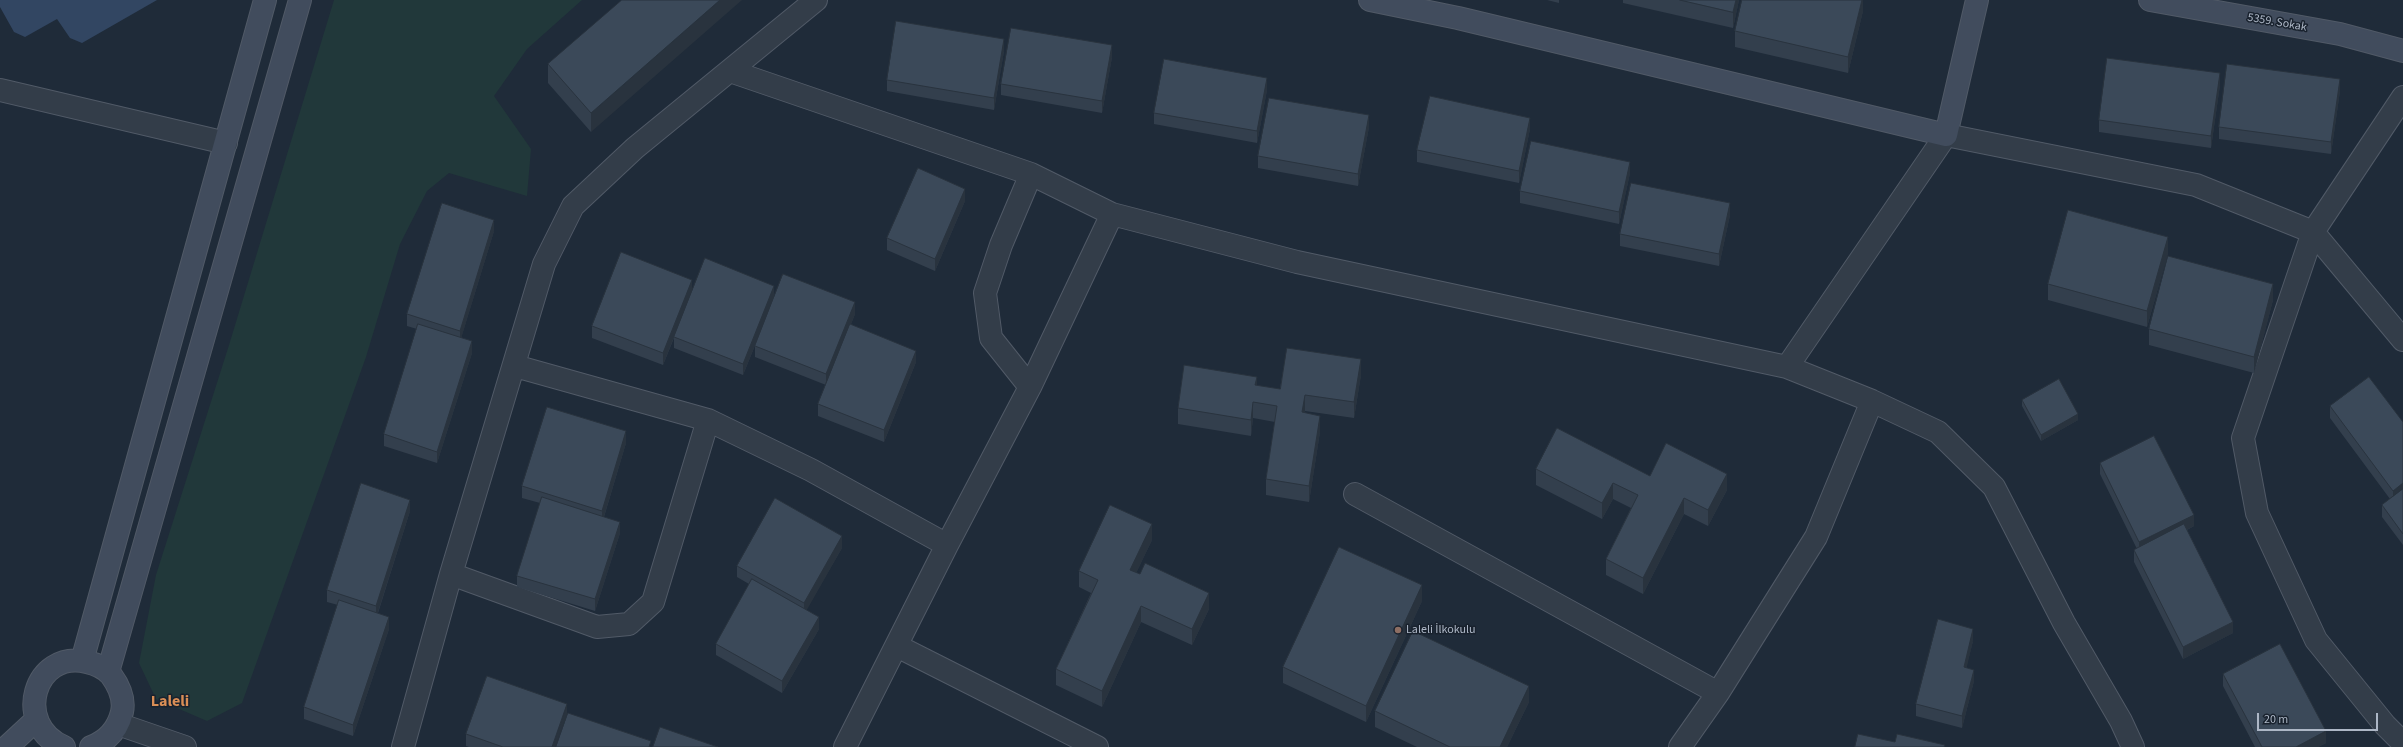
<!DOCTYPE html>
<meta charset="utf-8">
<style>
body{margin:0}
#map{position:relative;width:2403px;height:747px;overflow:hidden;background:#1f2b39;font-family:"Source Sans 3",sans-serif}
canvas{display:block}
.scale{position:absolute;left:2257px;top:713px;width:121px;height:18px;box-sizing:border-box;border:2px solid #adb7c6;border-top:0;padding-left:5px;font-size:12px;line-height:14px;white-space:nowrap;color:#adb7c6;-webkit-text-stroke:3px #19222e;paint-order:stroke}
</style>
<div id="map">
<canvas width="2403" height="747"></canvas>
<div class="scale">20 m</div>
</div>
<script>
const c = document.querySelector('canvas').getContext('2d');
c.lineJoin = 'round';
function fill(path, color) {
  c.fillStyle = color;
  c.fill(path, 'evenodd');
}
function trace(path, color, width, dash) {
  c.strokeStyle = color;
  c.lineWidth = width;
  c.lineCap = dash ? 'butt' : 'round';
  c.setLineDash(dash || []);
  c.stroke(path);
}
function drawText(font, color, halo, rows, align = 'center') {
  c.font = font + ' "Source Sans 3",sans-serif';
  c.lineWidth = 3;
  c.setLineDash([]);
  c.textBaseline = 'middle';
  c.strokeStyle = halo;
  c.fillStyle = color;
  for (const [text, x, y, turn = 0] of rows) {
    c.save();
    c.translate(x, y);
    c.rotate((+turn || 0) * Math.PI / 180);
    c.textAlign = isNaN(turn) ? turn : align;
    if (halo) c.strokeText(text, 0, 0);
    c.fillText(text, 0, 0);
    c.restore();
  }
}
fill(new Path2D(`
 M334 0H582L527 49 494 96 531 149 527 196 449 173 427 191 400 244 366 357 242 703 207 721 156 699 139 663 156 575 229 345Z`), '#21383a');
fill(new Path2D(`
 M0 0H157L82 43 70 38 57 19 25 37 14 32 0 7Z`), '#324662');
const street = new Path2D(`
 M730 71 1031 174 1112 214
 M0 90 226 143
 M2403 97 2313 232 2243 438 2257 513 2316 640 2385 725 2403 743
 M515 366 708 420 811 470 947 545
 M1787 367 1946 135 2196 185 2313 232 2403 340
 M1030 387 991 338 985 293 1001 245 1031 174
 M1355 494 1718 693
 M451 574 597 627 629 624 653 602 708 420
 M897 646 1097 747
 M118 724 185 747
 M403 747 451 574 544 264 573 206 635 148 816 0
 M845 747 947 545 1030 387 1112 214 1297 262 1787 367 1872 401 1938 432 1994 487 2064 623 2121 721 2133 747
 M1680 747 1718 693 1816 537 1872 401`);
const secondary = new Path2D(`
 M1370 0 1458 18 1946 135 1977 0
 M2150 0 2340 34 2403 51
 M82 661 265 0
 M108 672 300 0
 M7 747 36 720
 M64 747C12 725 34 649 87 662 96 664 105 668 111 675 119 686 125 698 122 712 118 729 107 741 91 747`);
trace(street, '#515a67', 24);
trace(secondary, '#515a67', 24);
trace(street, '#333d49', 22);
trace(secondary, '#414c5d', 22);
fill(new Path2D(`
 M622 0 591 132 548 83V64Z
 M1547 0H1559V3Z
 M1623 0H1739L1733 28 1623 3Z
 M1863 0V11L1848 73 1735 47V31Z
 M1004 51 994 110 887 91V80Z
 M1112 57 1102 113 1001 95V84Z
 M2220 85 2211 148 2099 132V120Z
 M1267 90 1257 143 1154 124V113Z
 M2340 91 2331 154 2219 139V127Z
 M1369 127 1358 186 1258 168V156Z
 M1530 129 1519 183 1417 162V150Z
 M1630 173 1619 224 1520 203V191Z
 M965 201 935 271 887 250V238Z
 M1730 215 1719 266 1620 246V234Z
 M494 231 461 338 472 353 437 463 384 446V434L417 329 407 326V314Z
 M2168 253 2147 327 2048 300V284Z
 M692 291 774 297 855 314 851 324 916 362 884 442 818 416V404L826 385 755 357V346L756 343 743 375 674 348V338L663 365 592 338V326Z
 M2273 300 2254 373 2149 345V329Z
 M1361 375 1354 418 1305 411 1304 413 1320 432 1309 502 1266 495V479L1275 422 1253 418 1251 436 1178 424V408L1257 386 1280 389Z
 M2022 400 2078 420 2041 441 2022 406Z
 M2330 406 2403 422V545L2382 517V505L2390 499 2330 418Z
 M626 443 604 517 620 533 595 611 517 587V576L540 503 522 498V486Z
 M2100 463 2194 526 2187 530 2233 633 2183 659 2134 562V550L2137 549 2100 474Z
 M1536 469 1650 476 1727 490 1708 526 1684 514 1643 594 1606 575V559L1631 508 1613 499 1602 519 1536 485Z
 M410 511 378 613 389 629 353 736 304 719V707L338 605 327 602V590Z
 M1152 540 1136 573 1209 609 1192 645 1141 622 1102 707 1056 685V669L1091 593 1079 587V571Z
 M842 548 806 610 819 629 782 693 716 655V644L749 584 737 577V566Z
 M1422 601 1366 722 1283 683V667Z
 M1973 641 1966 668 1974 681 1962 728 1916 716V704Z
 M2223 674 2326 743 2318 747H2255L2223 686Z
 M1529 702 1507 747H1417L1375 727V711Z
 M567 715 556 747H469L466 746V734Z`), '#333f4d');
fill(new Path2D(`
 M720 0H742L591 132V113Z
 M1736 0H1739L1733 28V12Z
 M1862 0H1863V11L1848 73V57Z
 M1004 39V51L994 110V98Z
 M1112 45V57L1102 113V101Z
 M2220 73V85L2211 148V136Z
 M1267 78V90L1257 143V131Z
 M2340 79V91L2331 154V142Z
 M1369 115V127L1358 186V174Z
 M1530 118V129L1519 183V171Z
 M1630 162V173L1619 224V212Z
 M965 189V201L935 271V259Z
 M1730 203V215L1719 266V254Z
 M494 220V231L460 342V331Z
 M2168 237V253L2147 327V311Z
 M692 280V292L674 337 663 365V353Z
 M2273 284V300L2254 373V357Z
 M774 286V298L743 375V364Z
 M855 302V314L826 386V374Z
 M472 341V353L437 463V452Z
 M916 351V362L884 442V430Z
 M1361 359V375L1354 418V402Z
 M1257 377V393L1255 385Z
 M1305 395V411L1302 428V412Z
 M1253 402V418L1251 436V420Z
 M2078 414V420L2041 441V435Z
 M1320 416V432L1309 502V486Z
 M626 431V443L602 523V511Z
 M1727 474V490L1708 526V510Z
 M1613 483V499L1602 519V503Z
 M2403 483V495L2393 502V491Z
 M1684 498V514L1643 594V578Z
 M410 500V511L376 618V606Z
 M2194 515V526L2139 554V542Z
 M620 522V533L595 611V599Z
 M1152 524V540L1130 586V570Z
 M842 536V548L804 615V603Z
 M1422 585V601L1366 722V706Z
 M1209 593V609L1192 645V629Z
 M1141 606V622L1102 707V691Z
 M389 617V629L353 736V725Z
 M819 617V629L782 693V681Z
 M2233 622V633L2183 659V647Z
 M1973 629V641L1964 679V667Z
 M1974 670V681L1962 728V716Z
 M1529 686V702L1507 747H1500Z
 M567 704V715L556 747H552Z
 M2326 731V743L2318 747H2296Z`), '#29333e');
const building = new Path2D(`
 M622 0H720L591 113 548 64Z
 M1680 0H1736L1733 12Z
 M1742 0H1862L1848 57 1735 31Z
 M896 21 1004 39 994 98 887 80Z
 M1011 28 1112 45 1102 101 1001 84Z
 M2107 58 2220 73 2211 136 2099 120Z
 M1164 59 1267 78 1257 131 1154 113Z
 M2227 64 2340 79 2331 142 2219 127Z
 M1430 96 1530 118 1519 171 1417 150Z
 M1269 98 1369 115 1358 174 1258 156Z
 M1531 141 1630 162 1619 212 1520 191Z
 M918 168 965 189 935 259 887 238Z
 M1631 183 1730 203 1719 254 1620 234Z
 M442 203 494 220 460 331 407 314Z
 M2068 210 2168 237 2147 311 2048 284Z
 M621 252 692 280 663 353 592 326Z
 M2168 256 2273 284 2254 357 2149 329Z
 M705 258 774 286 743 364 674 337Z
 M783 274 855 302 826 374 755 346Z
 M418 324 472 341 437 452 384 434Z
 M850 324 916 351 884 430 818 404Z
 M1287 348 1361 359 1354 402 1305 395 1302 412 1320 416 1309 486 1266 479 1277 406 1253 402 1251 420 1178 408 1184 365 1257 377 1255 385 1280 389Z
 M2369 377 2403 422V483L2393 491 2330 406Z
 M2059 379 2078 414 2041 435 2022 400Z
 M547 407 626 431 602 511 522 486Z
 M1557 428 1650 476 1666 443 1727 474 1708 510 1684 498 1643 578 1606 559 1638 495 1613 483 1602 503 1536 469Z
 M2154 436 2194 515 2139 542 2100 463Z
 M361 483 410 500 376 606 327 590Z
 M2403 489V534L2382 505Z
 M542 497 620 522 595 599 517 576Z
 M775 498 842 536 804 603 737 566Z
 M1110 505 1152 524 1130 570 1140 574 1145 563 1209 593 1192 629 1141 606 1102 691 1056 669 1098 580 1079 571Z
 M2184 524 2233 622 2183 647 2134 550Z
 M1339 547 1422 585 1366 706 1283 667Z
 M752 579 819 617 782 681 716 644Z
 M339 600 389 617 353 725 304 707Z
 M1938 619 1973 629 1964 667 1974 670 1962 716 1916 704Z
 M1413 631 1529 686 1500 747H1450L1375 711Z
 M2280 644 2326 731 2296 747H2262L2223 674Z
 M487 676 567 704 552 747H503L466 734Z
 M568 713 651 741 649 747H556Z
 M660 727 718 747H653Z
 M1858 734 1895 742 1897 734 1945 745 1944 747H1855Z`);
fill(building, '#3b4959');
trace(building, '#29333e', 1);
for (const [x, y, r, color] of [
 [1398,630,4,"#8d6e63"]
]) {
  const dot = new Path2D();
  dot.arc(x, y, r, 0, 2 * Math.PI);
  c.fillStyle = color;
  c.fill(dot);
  trace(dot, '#19222e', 1.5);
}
drawText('12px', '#adb7c6', '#19222e', [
 ["5359. Sokak",2277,23,10]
]);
drawText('12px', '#adb7c6', '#19222e', [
 ["Laleli İlkokulu",1406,630]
], 'left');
drawText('bold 16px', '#d98e56', '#19222e', [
 ["Laleli",170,702]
]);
</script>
